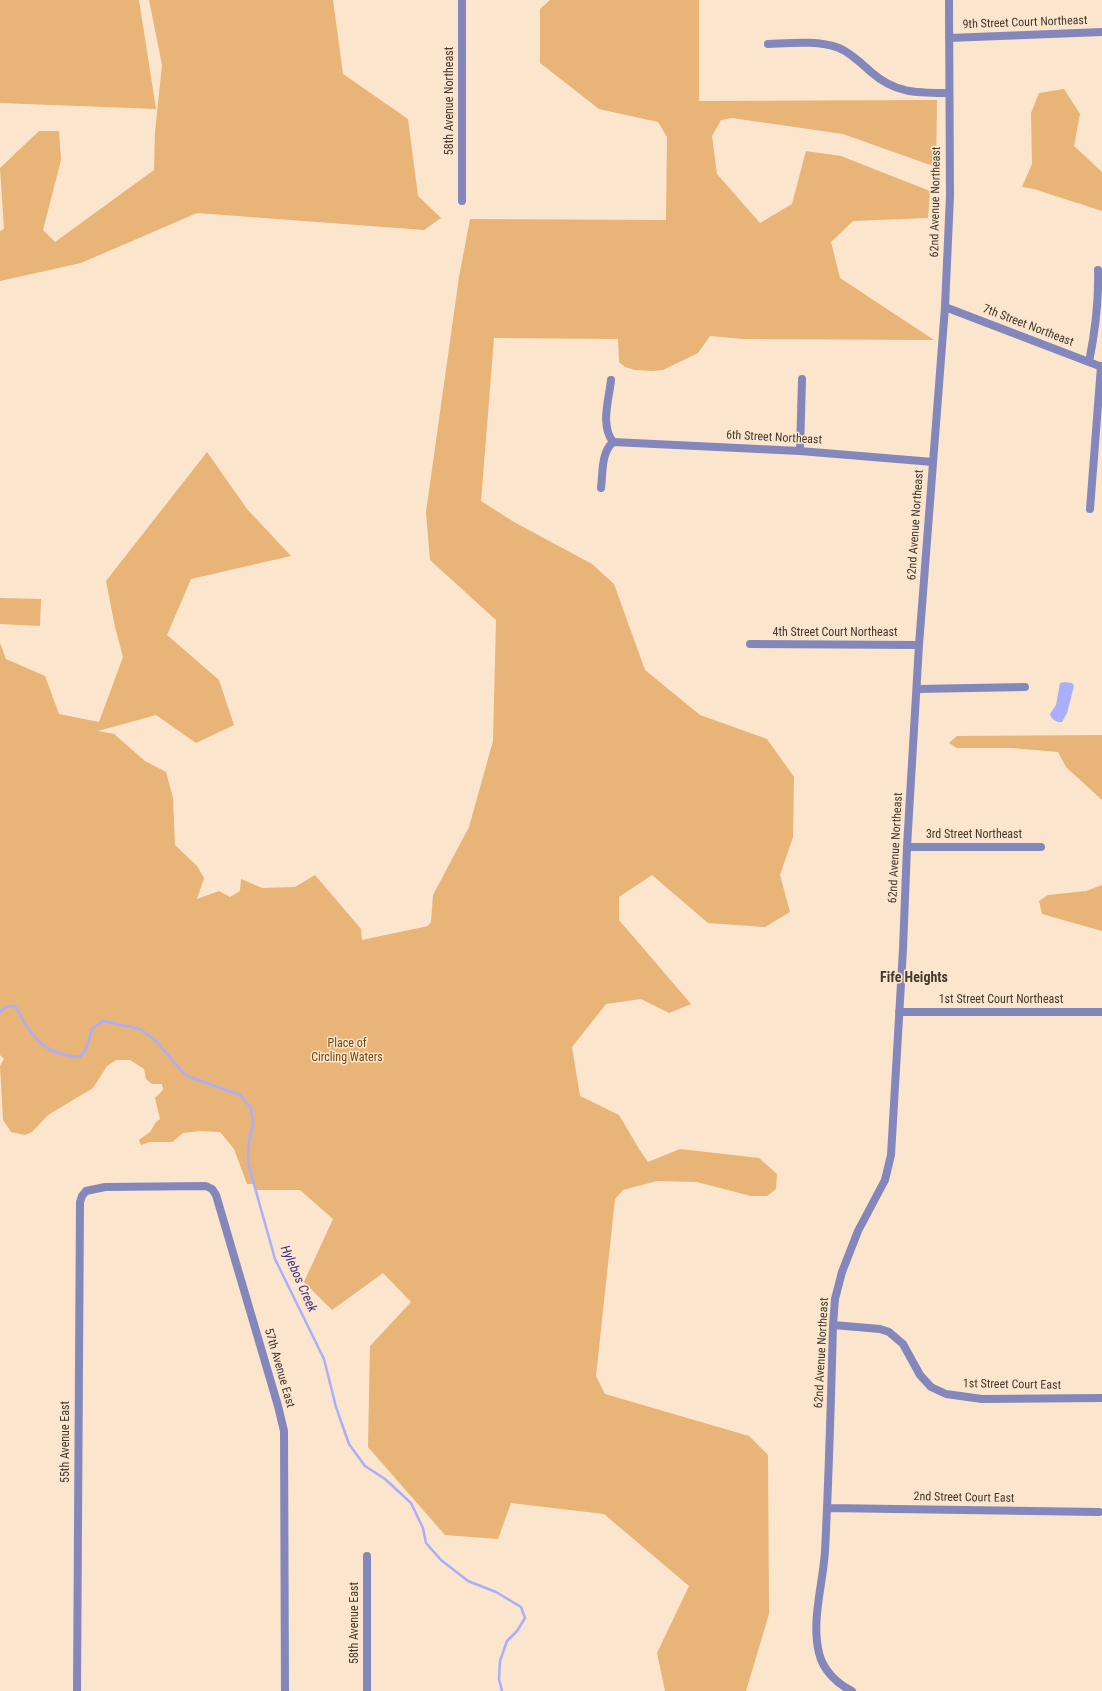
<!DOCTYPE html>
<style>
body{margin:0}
canvas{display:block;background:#fbe5cc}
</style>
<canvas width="1102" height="1691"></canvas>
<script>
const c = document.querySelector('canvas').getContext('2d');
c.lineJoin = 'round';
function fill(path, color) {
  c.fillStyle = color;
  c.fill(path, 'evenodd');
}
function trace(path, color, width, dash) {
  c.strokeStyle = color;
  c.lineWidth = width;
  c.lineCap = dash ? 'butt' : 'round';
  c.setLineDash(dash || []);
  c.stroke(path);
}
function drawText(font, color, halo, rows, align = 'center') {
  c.font = font + ' "Roboto Condensed",sans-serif';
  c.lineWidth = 3;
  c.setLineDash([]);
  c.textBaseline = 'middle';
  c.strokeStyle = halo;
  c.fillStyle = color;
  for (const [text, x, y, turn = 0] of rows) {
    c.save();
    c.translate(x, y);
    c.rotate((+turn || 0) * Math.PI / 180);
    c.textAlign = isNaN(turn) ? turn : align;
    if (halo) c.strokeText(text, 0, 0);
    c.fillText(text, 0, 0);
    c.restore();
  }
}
fill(new Path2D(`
 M0 0H139L156 109 0 103Z
 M149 0H333L343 74 408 119 418 196 441 218 424 230 197 213 81 263 0 281V231L4 229 0 168 39 131H59L61 160 43 230 55 242 154 170 155 132 162 65Z
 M550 0H699V101L937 100 936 167 843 134 732 118 721 120 712 136 717 174 760 223 792 204 806 151 841 156 930 191 928 218 853 221 831 242 840 278 934 340 744 339 710 336 698 353 663 370 652 371 635 370 625 367 619 362 618 339 494 338 481 501 514 522 592 564 614 584 645 670 700 715 767 739 794 777 793 837 780 875 790 912 765 927 708 923 652 875 619 897V920L691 1004 669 1013 641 999 606 1004 572 1047 580 1096 619 1115 639 1149 648 1162 680 1149 759 1158 777 1174 776 1189 767 1196H751L697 1182 657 1181 623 1190 615 1199 596 1376 605 1394 749 1436 768 1455 769 1614 746 1691H665L657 1653 689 1586 604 1514 511 1503 498 1539 445 1535 368 1447 370 1346 411 1302 383 1273 332 1310 304 1282 333 1219 300 1190H256L254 1184H247L234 1149 220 1132 200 1131 183 1133 172 1142H150L141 1145 139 1140 150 1132 156 1122 160 1119 155 1098 163 1090 162 1084H152L146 1079 144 1069 130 1060H116L107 1066 93 1088 48 1115 32 1132 25 1135 11 1132 3 1120 0 1066 4 1059 0 1055V643L6 659 45 676 59 714 99 722 123 657 115 627 106 581 207 452 247 509 291 556 191 579 167 635 219 680 234 725 196 743 156 715 98 731 114 734 145 761 166 772 173 798 175 845 197 866 204 878 197 899 219 891 230 897 240 891 241 879 262 888 295 887 315 875 361 929 362 940 428 926 431 922 433 895 469 827 493 741 496 620 430 560 426 512 459 277 470 219 666 220 667 137 658 122 599 109 540 63V9Z
 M1064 89 1080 114 1074 146 1102 172V211L1034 189 1022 187 1032 164 1031 113 1039 93Z
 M0 598 41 599 40 626 0 624Z
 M1102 735V800L1066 767 1058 752 1012 748H957L949 743 957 736Z
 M1102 885V931L1042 914 1039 901 1048 895 1086 891Z`), '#e8b477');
fill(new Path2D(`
 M1065 682 1072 683 1074 686 1067 713 1062 722C1057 723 1051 719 1050 714L1056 705 1060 683Z`), '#aaaefe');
trace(new Path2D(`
 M0 1012 5 1007 15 1006C31 1036 43 1055 80 1057L86 1049 92 1029 103 1021 140 1029 156 1041 185 1075 240 1095 251 1108 253 1124 249 1141 248 1163 275 1259 324 1359 336 1407 349 1444 365 1466 385 1479 411 1503 423 1528 426 1543 441 1560 468 1581 496 1592 521 1607 525 1618 517 1631 507 1641 500 1661 499 1679 502 1691`), '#aaaefe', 2.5);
trace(new Path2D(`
 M949 38 1102 32
 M768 44C791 43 818 40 839 48 851 53 861 63 871 72 896 94 918 93 949 93
 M462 201V0
 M945 307 1102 367
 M1089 362C1095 332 1099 301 1098 270
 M611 380C609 400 600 425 613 442
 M613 442 800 451 933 462
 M800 451 802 379
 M601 488C603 472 601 453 613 442
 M1090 509 1101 366
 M750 644 919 645
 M917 689 1025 687
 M907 847H1041
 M899 1012H1102
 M833 1325 880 1329 889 1332 903 1344 920 1375 931 1387 946 1394 982 1399 1102 1398
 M828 1508 1099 1512
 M77 1691 80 1202 82 1196 86 1191 105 1187 206 1186 212 1189 216 1195 278 1406 284 1431 285 1691
 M367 1691V1556
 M852 1691C837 1684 823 1670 819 1653 811 1620 823 1585 825 1551 829 1476 831 1400 833 1325L835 1299 842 1272 858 1231 885 1180 891 1155 903 949 907 847 919 645 945 307 950 196 949 0`), '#8487bb', 8);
drawText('12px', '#42392f', '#fbe5cc', [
 ["9th Street Court Northeast",1025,23,-2],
 ["58th Avenue Northeast",450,101,-90],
 ["62nd Avenue Northeast",936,202,-89],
 ["7th Street Northeast",1028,326,21],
 ["6th Street Northeast",774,438,3],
 ["62nd Avenue Northeast",916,525,-86],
 ["4th Street Court Northeast",835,633],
 ["3rd Street Northeast",974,835],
 ["62nd Avenue Northeast",896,848,-87],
 ["1st Street Court Northeast",1001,1000],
 ["62nd Avenue Northeast",822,1353,-87],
 ["57th Avenue East",279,1368,74],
 ["1st Street Court East",1012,1385,1],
 ["55th Avenue East",66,1442,-90],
 ["2nd Street Court East",964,1498,1],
 ["58th Avenue East",355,1623,-90]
]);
drawText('12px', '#704911', '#fbe5cc', [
 ["Place of",347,1044],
 ["Circling Waters",347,1058]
]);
drawText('italic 13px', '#382f89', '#fbe5cc', [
 ["Hylebos Creek",298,1279,66]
]);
drawText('bold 14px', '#42392f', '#fbe5cc', [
 ["Fife Heights",914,978]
]);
</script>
